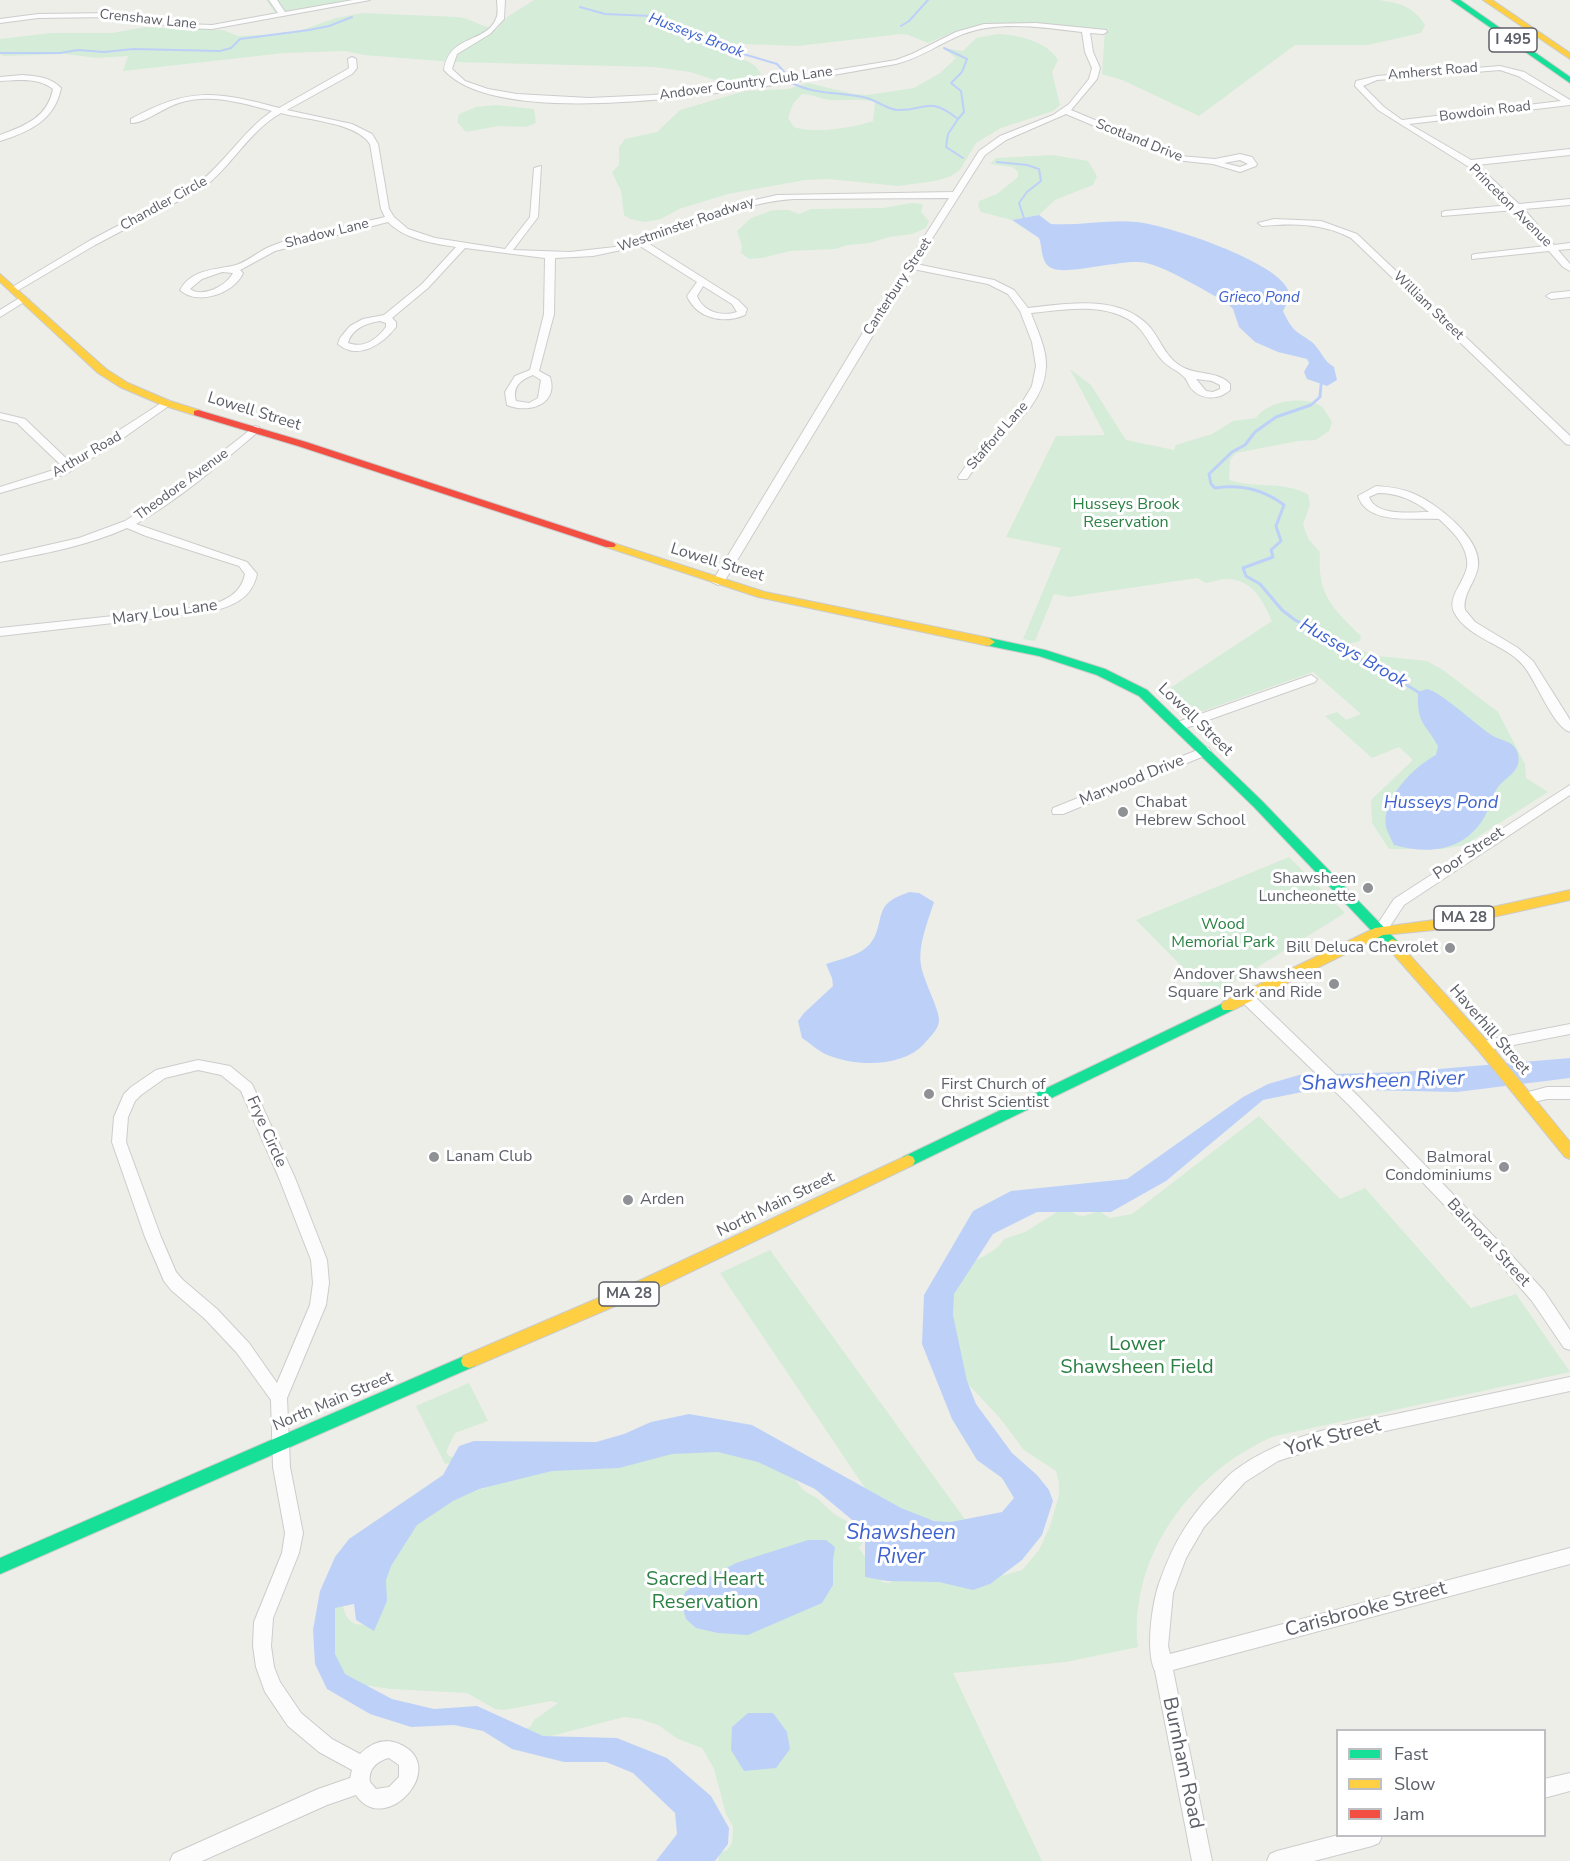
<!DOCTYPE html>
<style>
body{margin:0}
#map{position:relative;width:1570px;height:1861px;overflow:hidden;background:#eeeee9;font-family:"Nunito Sans",sans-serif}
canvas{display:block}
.legend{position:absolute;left:1336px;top:1729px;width:210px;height:108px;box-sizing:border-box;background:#fff;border:2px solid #bebfc3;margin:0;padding:8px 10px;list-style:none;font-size:18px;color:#5d5f68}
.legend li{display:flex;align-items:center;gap:12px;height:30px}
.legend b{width:30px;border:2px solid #bebfc3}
</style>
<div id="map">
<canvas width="1570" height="1861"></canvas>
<ul class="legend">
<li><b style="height:8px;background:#16e098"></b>Fast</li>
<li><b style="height:8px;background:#ffcf43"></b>Slow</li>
<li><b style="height:8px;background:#f24e42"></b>Jam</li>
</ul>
</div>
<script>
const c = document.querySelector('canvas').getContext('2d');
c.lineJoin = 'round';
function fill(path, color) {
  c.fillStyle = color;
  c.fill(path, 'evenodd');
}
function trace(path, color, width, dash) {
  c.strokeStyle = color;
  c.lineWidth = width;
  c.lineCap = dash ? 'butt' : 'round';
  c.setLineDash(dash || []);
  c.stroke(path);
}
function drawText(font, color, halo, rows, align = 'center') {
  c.font = font + ' "Nunito Sans",sans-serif';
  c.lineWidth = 6;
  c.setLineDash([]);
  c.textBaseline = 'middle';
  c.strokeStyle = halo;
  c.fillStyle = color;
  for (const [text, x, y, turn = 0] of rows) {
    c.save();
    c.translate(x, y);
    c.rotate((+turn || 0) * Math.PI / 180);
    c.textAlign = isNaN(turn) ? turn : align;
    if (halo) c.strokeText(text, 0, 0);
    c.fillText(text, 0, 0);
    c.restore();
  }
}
fill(new Path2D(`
 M266 0H359L276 14Z
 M534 0H1378C1400 3 1413 6 1425 25L1421 33 1368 45H1295L1199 116 1122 80 1102 74 1105 30 1020 23 989 24 959 30 928 43 908 35 901 34 798 46 716 43 711 45C724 59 754 56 761 74L752 80 719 85 716 84 715 80 690 72 654 67 452 62 364 55 345 51 284 53 123 71 128 56 97 58 65 54 4 56 0 54V39L51 33H112L145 27 223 30 238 36 264 35 299 31 336 18 363 13 458 17C472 19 481 26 496 30L507 17Z
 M997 34C1017 34 1048 42 1058 60L1052 72 1060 105 1053 111 1001 128 976 143 960 170 949 177 935 181 898 186 828 179 805 180 728 194 679 209 661 219 645 222 630 219 624 215 621 191 612 172 619 165V147L625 139 657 132 680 110 745 91 788 89 808 83 854 94 867 95 914 88 940 73 956 58 943 48 963 51 976 38ZM802 94C812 94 820 99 831 100 846 101 858 98 875 102L873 121C852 128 815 134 794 127L788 118 793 104Z
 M496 105 534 109 536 123 526 127 499 126 466 132 457 122 459 114 476 107Z
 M1053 155 1088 161 1097 176 1093 185 1055 200 1039 215 1012 220 981 212 978 206 979 201 997 194 1018 177V172L1013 167 990 164 996 158Z
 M911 203 923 204 921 212 929 221 926 228 912 234 889 237 870 243 848 245 835 249 790 251 762 258 749 259 741 253 742 246 737 231 751 218 773 210H789L799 214 811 209 883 208Z
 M1070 369 1091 385 1126 440 1174 450 1176 445 1212 434 1233 421 1256 418C1267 401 1304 395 1321 406 1325 409 1329 418 1332 422L1329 431 1316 440 1298 441 1236 453 1230 460 1229 480C1256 489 1278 480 1308 494L1310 505 1303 525 1309 540 1320 552C1317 594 1332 608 1361 636L1360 641 1332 648 1340 653 1352 647 1378 656 1427 661 1443 670 1498 712 1525 764 1526 778 1548 792 1465 845 1442 849H1389L1372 823 1371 800 1413 760 1399 747 1372 758 1325 716 1337 712 1346 720 1361 714 1313 672 1186 717 1161 694 1272 621C1263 601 1254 582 1230 579 1223 578 1213 582 1206 583L1197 578 1069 597 1054 594 1035 641 1023 639 1061 548 1006 537 1056 436 1105 435Z
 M1289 857 1345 913 1211 996 1136 920Z
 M1259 1116 1340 1199 1365 1188 1471 1308 1516 1294 1570 1372 1275 1436C1193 1470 1128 1556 1138 1647L1066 1662 953 1673 1042 1861H718L720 1852 727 1850 732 1843 733 1827 726 1814 714 1769 702 1748 678 1739 658 1725 640 1719 624 1717 536 1740 522 1729 530 1727 534 1720 558 1703 551 1701 505 1710 495 1709 467 1693 391 1689 362 1685 318 1664 322 1606 343 1605C345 1619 352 1627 367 1624L384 1530 477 1487 483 1489 487 1485 504 1476 713 1444 791 1474 803 1490 818 1499 834 1514 859 1528 865 1539 859 1548 882 1582 889 1583 895 1579 1005 1575 1022 1570 1039 1550 1050 1526 1059 1495V1483L1056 1471 1024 1450 999 1417 967 1383 948 1302C954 1292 959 1277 966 1268 977 1256 995 1255 1004 1239L1025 1232 1065 1207 1077 1215 1084 1216 1099 1211 1110 1218 1132 1214Z
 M770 1250 972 1529 923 1518 869 1494 720 1273Z
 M469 1383 488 1421 455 1433 446 1452 449 1456 457 1458 456 1461 445 1464 416 1406Z`), '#d5ecd8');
fill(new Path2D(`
 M1039 215 1051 224C1080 226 1108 219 1137 222 1168 225 1278 262 1288 290 1291 297 1286 305 1283 311 1293 332 1295 330 1312 342 1321 350 1323 361 1334 367L1337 380 1327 386 1307 379 1304 372 1309 363 1307 359 1278 352 1255 342 1239 327 1233 309 1226 302C1204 291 1160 262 1138 262 1118 261 1068 274 1054 269 1040 265 1043 248 1039 238L1012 220Z
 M1427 689C1441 692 1474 723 1490 734 1499 741 1515 740 1518 754 1522 771 1507 776 1498 787 1492 795 1490 807 1485 816 1465 851 1430 855 1394 845 1391 839 1388 833 1386 827 1381 800 1414 766 1436 755L1438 746C1424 721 1417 725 1418 692Z
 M909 892 919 893 934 902C928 921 918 945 921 965 923 980 940 1010 939 1021 938 1030 930 1037 924 1044 902 1068 854 1067 825 1054 817 1050 810 1043 802 1038L798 1021 804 1013 833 986 832 978 826 964C840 959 859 956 869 945 882 931 877 912 888 903 893 898 902 895 909 892Z
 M1570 1058V1078L1457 1092 1317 1089 1263 1100 1166 1181 1111 1212H1037L993 1234 954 1294 953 1315 967 1381 976 1404 1012 1453 1037 1475 1049 1490 1053 1501 1042 1535 1022 1560 990 1584 973 1590 939 1582 887 1581 865 1577V1541L851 1519 815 1489 758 1462 718 1452 672 1454 619 1468 552 1471 479 1489 453 1501 417 1525 391 1566 386 1580 387 1601 374 1631 356 1620 354 1604 335 1608V1654L345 1674 392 1699 434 1709 477 1706 543 1736 617 1738 667 1758 711 1796 729 1828 728 1844 715 1861H656L677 1834 675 1813 633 1773 606 1762H564L512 1749 483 1731 454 1725 411 1727 370 1714 327 1689 315 1664 313 1630 320 1591 335 1557 349 1539 443 1475 459 1446 474 1441 596 1442 624 1434 651 1422 689 1414 752 1425 901 1508 934 1521 951 1522 1002 1512 1014 1498 1002 1478 977 1460 952 1419 922 1344 924 1295 973 1211 1011 1191 1127 1179 1243 1097 1268 1084 1299 1075 1403 1072Z
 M808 1540H826L835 1547 833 1561V1585L822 1603 748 1635 718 1633 696 1628 686 1619 682 1605 685 1592 698 1583 736 1563Z
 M748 1713H773L787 1732 790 1749 776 1768 744 1771 731 1750 732 1727Z`), '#bdd1f8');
trace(new Path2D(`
 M580 7 605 14 652 16 706 39 713 45 777 64 787 75
 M901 26 909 21 928 0
 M944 48 967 59 962 72 951 83 961 91 964 112 958 119
 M0 53H60L78 50 104 52 133 49 220 51 231 48 240 39 309 30 329 26 352 17
 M790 82C814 95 841 92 867 98 877 101 887 109 897 110 926 111 928 95 958 119L948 134 946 147 963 158
 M997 162 1027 165 1039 169 1041 181 1027 192 1019 203 1024 218`), '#bdd1f8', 2);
trace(new Path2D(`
 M1321 385 1320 397 1311 405 1276 417 1255 432 1245 445 1232 452 1209 474 1211 484 1215 488C1241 484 1263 489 1284 505L1276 526 1281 541 1271 550 1273 557 1243 568 1246 576 1260 584 1282 610 1295 620 1337 641 1353 657 1376 666 1418 692`), '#bdd1f8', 3);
const street = new Path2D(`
 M269 0H277L285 12 353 0H370L212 29 185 28 113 17 38 18 0 23V19L38 14 113 13 185 24 212 25 278 13Z
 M497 0H505L504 19 490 34 457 54 452 69 465 81 488 89 517 94 589 98 653 95 757 83 896 60 912 54 956 32 984 24 1036 23 1106 30 1107 32 1103 34 1090 33 1093 52 1100 68 1097 79 1071 110 1180 156 1215 159 1240 154 1252 157 1257 164 1256 166 1240 172 1213 164 1175 160 1066 114 1006 140 985 155 916 264 994 280 1014 290 1028 308C1066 304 1117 294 1148 325 1160 338 1164 355 1179 365 1195 376 1217 370 1230 384V390C1218 401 1200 400 1190 387 1188 383 1186 378 1183 376 1176 369 1167 367 1161 359 1149 345 1144 327 1126 318 1097 303 1062 310 1031 313 1037 330 1047 349 1046 367 1044 406 1007 430 983 457 977 464 972 472 967 479H959L958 477 975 453 1017 411 1032 386 1036 366 1032 342 1020 311 1008 294 988 284 913 269 724 582 718 585 712 582 862 334 949 198 794 199C742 202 697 226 648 243L738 300 747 309 745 315C724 324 697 319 687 296L697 282 640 246 593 256 555 258 554 314 539 371 550 377C559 405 528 414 507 405L505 392 515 376 530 370 544 314 545 258 465 248 428 288 392 318 396 322V327C383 344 358 361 338 344L340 338 350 326 363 319 384 315 422 284 456 247C432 243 406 240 388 222L275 251 240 270 243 273C234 294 197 306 180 290 191 270 212 270 232 266 245 264 257 252 269 247 303 233 349 226 385 217L381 209 370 144C356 122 305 120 281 113 249 131 232 166 203 188L95 245 17 291 9 289 89 241 197 184C225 163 243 131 272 111 242 103 210 93 179 103 165 107 143 124 131 123V119C189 87 216 91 279 108L346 70 349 68 348 59 352 57 356 59 357 68 352 74 287 110 352 124 372 134 378 144 389 209 394 217 408 229 435 238 505 249 530 217 534 168 541 166 538 217 513 250 570 252 615 247 652 235 733 205 777 195 953 192 979 151 1000 136 1053 115 1069 104 1089 79 1092 68 1085 52 1082 32C1044 28 1001 20 963 34 940 43 921 58 896 64 806 79 508 141 444 70 449 34 485 44 496 19 499 13 497 6 497 0ZM1240 160 1248 164 1240 167 1224 163ZM222 272 233 273C226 286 203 298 190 289L202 279ZM703 286 732 304 737 312C722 317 703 312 697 296ZM380 321 386 323V327C377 339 364 349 348 343 352 328 367 323 380 321ZM533 375 541 380 538 398 529 403 516 401C512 387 520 380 533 375ZM1196 379 1212 381 1220 385V389L1213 392 1206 391Z
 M1500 66 1524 72 1570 100V105L1409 124 1471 160 1570 149V155L1477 165 1519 204 1570 199V205L1524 209 1554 245 1570 243V249L1558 250 1570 264V271L1563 267 1549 251 1472 259V255L1475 254 1546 246 1515 210 1442 216V212L1445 211 1510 205 1469 167 1378 110 1355 86 1356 81 1377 76ZM1500 70 1518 76 1561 101 1402 120 1384 107 1363 86 1377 80Z
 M22 75C37 76 50 77 61 88 55 120 29 132 0 141V135C25 126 48 117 53 89 38 77 18 80 0 81V77Z
 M1274 219 1321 221 1357 234 1570 436V445L1566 444 1351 238C1322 223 1294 223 1262 226L1258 223Z
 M1570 291V297L1551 299 1546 296 1551 293Z
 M21 297 29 299 0 317V310Z
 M166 400 170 401V405L109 448 66 474 0 493V487L63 467 17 423 0 419V413L25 419 70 462Z
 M255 426 259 427V431C219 465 181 498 136 524L247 562 257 574C252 599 231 607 209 612L0 636V628L208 606C226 600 241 594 245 574L239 566 146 536 127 528C87 546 43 554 0 562V556L79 538 125 521 175 489Z
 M1376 486C1389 487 1400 488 1412 493 1435 502 1482 538 1478 566 1476 582 1462 594 1465 610L1475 622 1518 648 1533 661 1570 720V732C1553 727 1536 680 1523 665 1504 643 1468 639 1454 612 1446 595 1470 578 1467 560 1465 543 1451 530 1439 519 1414 517 1368 526 1358 496ZM1378 493C1397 493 1414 500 1429 512 1413 512 1376 517 1369 497Z
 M1311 675 1317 679 1315 682 1183 729 1179 730 1173 726 1175 723Z
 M1205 747 1209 748 1211 751 1209 754 1063 814H1053L1052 811 1053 808Z
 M1570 785V795L1404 905 1385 934H1375L1373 931 1394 899Z
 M1246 992 1251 993 1359 1097 1504 1247 1544 1291 1570 1330V1350L1564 1348 1532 1301 1492 1255 1349 1105 1241 1001 1239 997 1241 993Z
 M1570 1024V1034L1483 1051 1478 1050 1476 1046 1478 1042 1483 1041Z
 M198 1060 230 1066 252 1084 295 1178 327 1260 329 1283 326 1305 287 1398 290 1467 303 1533 299 1553 273 1618 271 1646 274 1667 280 1682 301 1713 332 1739 360 1754C370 1744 383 1738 397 1743 453 1764 385 1839 356 1795L327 1805 202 1861H170L173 1854 318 1789 350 1778 352 1770 319 1752 288 1726 265 1692 256 1667 253 1646 254 1622 282 1553 285 1533 273 1467 271 1400 237 1353 205 1319 171 1290 164 1281 145 1237 112 1142 114 1117 124 1094 131 1087 156 1070ZM198 1070 221 1075 241 1091 279 1178 311 1260 313 1283 310 1305 277 1383 249 1343 217 1309 183 1280 176 1272 161 1237 126 1142 128 1117 135 1101 141 1095 165 1078ZM389 1758 399 1765V1777L389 1787 376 1789 370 1782C368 1769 377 1761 389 1758Z
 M1547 1087H1570V1099H1547L1526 1104 1521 1102 1519 1098 1521 1094Z
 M1570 1377V1391L1339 1441 1278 1461 1245 1482 1204 1527 1186 1558 1173 1593 1168 1646 1170 1654 1570 1548V1564L1173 1670 1212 1861H1192L1155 1671C1145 1651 1152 1600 1161 1578 1174 1542 1189 1518 1215 1490 1221 1484 1227 1476 1234 1471 1284 1433 1350 1424 1410 1411 1463 1400 1517 1388 1570 1377Z
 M1570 1773V1791L1544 1798V1779Z
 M1338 1835 1382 1836 1379 1843 1372 1846 1314 1861H1267L1270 1854 1277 1851Z`);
const fast = new Path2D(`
 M1451 0H1460L1570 77V83Z
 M989 638 1045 650 1105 669 1147 690 1262 801 1397 941 1399 944 1397 947H1387L1254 807 1139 696 1097 675 1039 656 985 645 983 642Z
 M1228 1001 1233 1002 1235 1006 1233 1010 913 1165 908 1167 903 1165 901 1161 903 1157Z
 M469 1354 475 1356 477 1361 475 1366 0 1574V1558Z`);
const slow = new Path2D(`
 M1483 0H1492L1570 53V59Z
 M0 274 106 369 128 383 170 401 202 411V415H194L162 405 120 387 98 373 0 282Z
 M610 542 765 592 989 638 995 642 989 646 758 597 606 547V543Z
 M1570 890V900L1434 930 1383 935 1233 1010H1223L1221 1006 1223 1002 1375 928 1434 920Z
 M1392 939 1397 941 1488 1042 1570 1142V1159L1565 1157 1478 1050 1387 947 1385 944Z
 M908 1155 913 1157 915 1161 913 1165 655 1289 475 1366 469 1368 463 1366 461 1361 463 1356 643 1279Z`);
const jam = new Path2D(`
 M198 410 306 442 614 543 616 545 614 547H606L298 446 194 415V411Z`);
trace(street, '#ccc', 2);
trace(fast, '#cacbcb', 2);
trace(slow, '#cacbcb', 2);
trace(jam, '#cacbcb', 2);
fill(street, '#fcfcfc');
fill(fast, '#16e098');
fill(slow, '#ffcf43');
fill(jam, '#f24e42');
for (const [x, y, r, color] of [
 [1123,812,6,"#909195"],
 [1368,888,6,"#909195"],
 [1450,948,6,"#909195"],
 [1334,984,6,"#909195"],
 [929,1094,6,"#909195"],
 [434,1157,6,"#909195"],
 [1504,1167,6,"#909195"],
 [628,1200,6,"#909195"]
]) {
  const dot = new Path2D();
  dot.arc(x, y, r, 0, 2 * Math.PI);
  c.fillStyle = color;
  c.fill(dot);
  trace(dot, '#fff', 2);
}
drawText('14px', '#5d5f68', '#fff', [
 ["Crenshaw Lane",148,20,6],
 ["Amherst Road",1433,72,-5],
 ["Andover Country Club Lane",746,84,-8],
 ["Bowdoin Road",1485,112,-7],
 ["Scotland Drive",1139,141,22],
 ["Chandler Circle",164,204,-29],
 ["Princeton Avenue",1510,206,45],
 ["Westminster Roadway",686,225,-19],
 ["Shadow Lane",327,234,-14],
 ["Canterbury Street",898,287,-57],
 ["William Street",1428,306,44],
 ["Stafford Lane",998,436,-49],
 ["Arthur Road",87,455,-30],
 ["Theodore Avenue",182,485,-36]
]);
drawText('italic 15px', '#3e62cf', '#fff', [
 ["Husseys Brook",696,36,21],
 ["Grieco Pond",1259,298]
]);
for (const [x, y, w] of [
 [1513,40,48],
 [1464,918,60],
 [629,1294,60]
]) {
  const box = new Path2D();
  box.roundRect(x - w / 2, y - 12, w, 24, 4.5);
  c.fillStyle = '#fff';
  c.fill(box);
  trace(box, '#5d5f68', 1.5);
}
drawText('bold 15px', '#5d5f68', null, [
 ["I 495",1513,40],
 ["MA 28",1464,918],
 ["MA 28",629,1294]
]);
drawText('16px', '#5d5f68', '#fff', [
 ["Lowell Street",254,412,17],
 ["Lowell Street",717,563,17],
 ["Mary Lou Lane",165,613,-8],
 ["Lowell Street",1195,720,44],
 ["Marwood Drive",1132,781,-22],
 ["Poor Street",1469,854,-34],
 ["Haverhill Street",1489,1030,49],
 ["Frye Circle",266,1132,66],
 ["North Main Street",776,1205,-26],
 ["Balmoral Street",1488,1243,47],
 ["North Main Street",333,1402,-23]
]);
drawText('16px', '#2b8044', '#fff', [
 ["Husseys Brook",1126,505],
 ["Reservation",1126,523],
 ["Wood",1223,925],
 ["Memorial Park",1223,943]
]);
drawText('16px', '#5d5f68', '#fff', [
 ["Chabat",1135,803],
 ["Hebrew School",1135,821],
 ["Shawsheen",1356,879,"right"],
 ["Luncheonette",1356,897,"right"],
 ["Bill Deluca Chevrolet",1438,948,"right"],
 ["Andover Shawsheen",1322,975,"right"],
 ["Square Park and Ride",1322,993,"right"],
 ["First Church of",941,1085],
 ["Christ Scientist",941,1103],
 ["Lanam Club",446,1157],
 ["Balmoral",1492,1158,"right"],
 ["Condominiums",1492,1176,"right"],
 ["Arden",640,1200]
], 'left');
drawText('italic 18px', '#3e62cf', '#fff', [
 ["Husseys Brook",1353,654,30],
 ["Husseys Pond",1441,804]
]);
drawText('20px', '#2b8044', '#fff', [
 ["Lower",1137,1345],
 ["Shawsheen Field",1137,1368],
 ["Sacred Heart",705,1580],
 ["Reservation",705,1603]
]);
drawText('20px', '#5d5f68', '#fff', [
 ["York Street",1333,1438,-15],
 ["Carisbrooke Street",1366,1610,-15],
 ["Burnham Road",1182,1763,78]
]);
drawText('italic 21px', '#3e62cf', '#fff', [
 ["Shawsheen River",1383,1082,-2],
 ["Shawsheen",901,1534],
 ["River",901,1558]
]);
</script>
